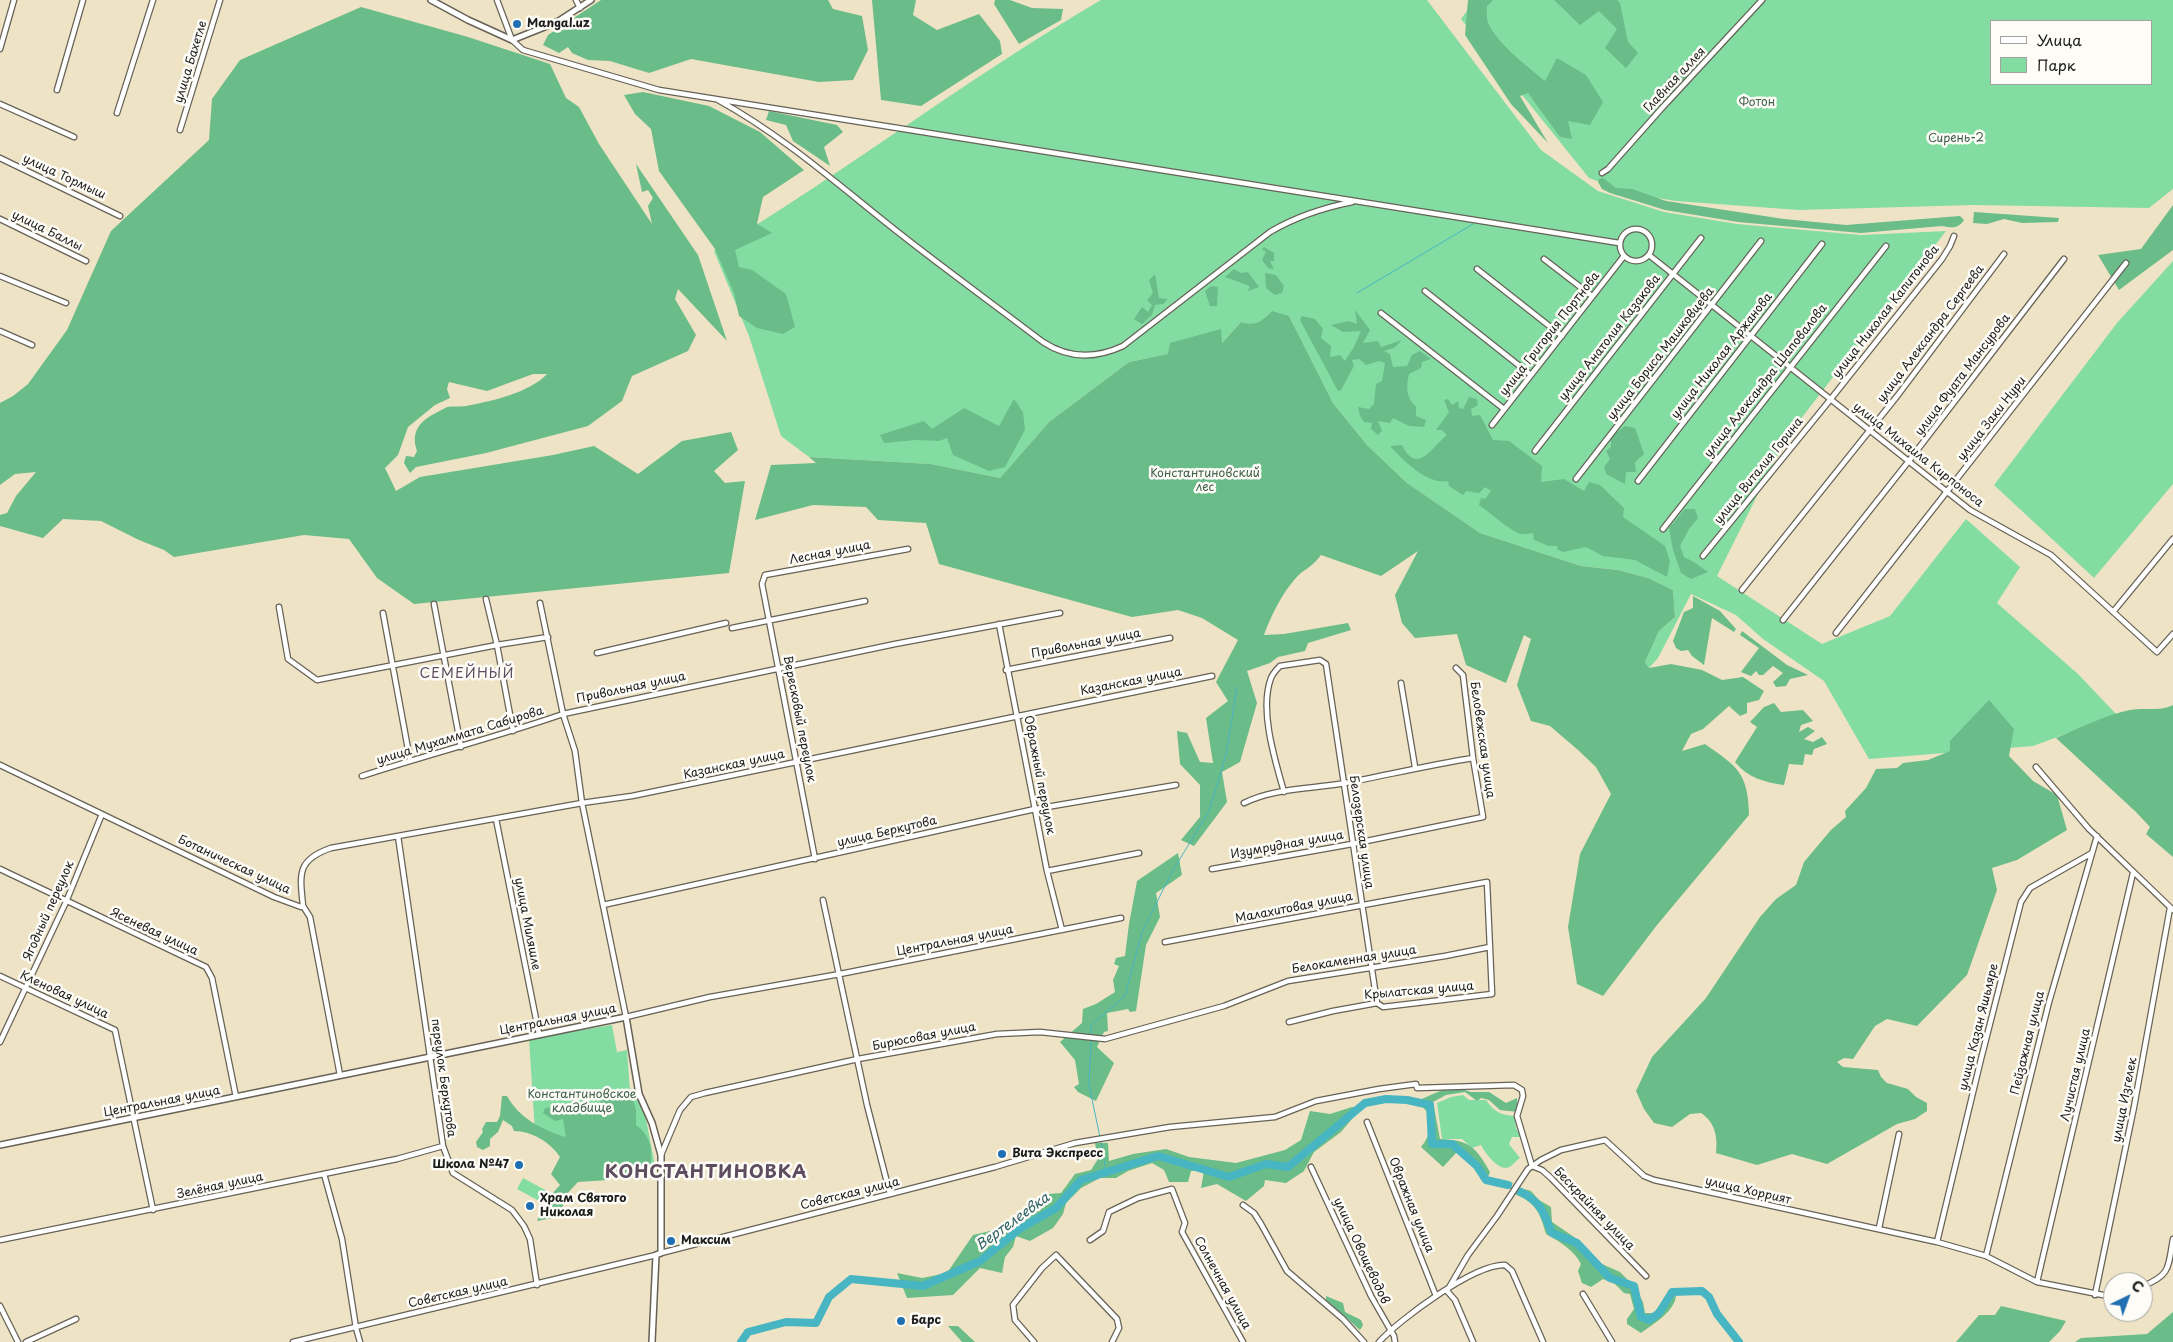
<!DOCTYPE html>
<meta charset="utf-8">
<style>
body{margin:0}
#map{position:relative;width:2173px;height:1342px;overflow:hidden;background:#efe3c5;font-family:"Playpen Sans",sans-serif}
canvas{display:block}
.legend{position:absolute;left:1990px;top:20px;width:162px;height:65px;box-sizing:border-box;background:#fdfcf7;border:1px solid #a3a29f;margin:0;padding:6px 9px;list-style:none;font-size:15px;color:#1c1c1c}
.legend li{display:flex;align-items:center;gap:10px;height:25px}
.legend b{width:25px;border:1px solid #a3a29f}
.north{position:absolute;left:2103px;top:1272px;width:50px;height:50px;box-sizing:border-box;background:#fdfcf7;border:1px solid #a3a29f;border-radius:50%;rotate:42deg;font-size:14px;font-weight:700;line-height:20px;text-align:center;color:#1c1c1c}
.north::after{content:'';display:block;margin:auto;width:18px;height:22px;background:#1f6fb2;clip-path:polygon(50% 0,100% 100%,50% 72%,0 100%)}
</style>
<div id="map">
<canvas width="2173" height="1342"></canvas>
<ul class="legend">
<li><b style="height:6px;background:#fff"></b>Улица</li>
<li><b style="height:14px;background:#83dda3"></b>Парк</li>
</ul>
<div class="north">С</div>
</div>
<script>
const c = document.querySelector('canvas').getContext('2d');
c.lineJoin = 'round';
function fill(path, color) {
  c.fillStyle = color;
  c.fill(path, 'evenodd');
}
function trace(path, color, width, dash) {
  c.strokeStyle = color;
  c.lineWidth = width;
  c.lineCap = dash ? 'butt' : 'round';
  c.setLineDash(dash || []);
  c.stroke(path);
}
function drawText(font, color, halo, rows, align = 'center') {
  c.font = font + ' "Playpen Sans",sans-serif';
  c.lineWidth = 5;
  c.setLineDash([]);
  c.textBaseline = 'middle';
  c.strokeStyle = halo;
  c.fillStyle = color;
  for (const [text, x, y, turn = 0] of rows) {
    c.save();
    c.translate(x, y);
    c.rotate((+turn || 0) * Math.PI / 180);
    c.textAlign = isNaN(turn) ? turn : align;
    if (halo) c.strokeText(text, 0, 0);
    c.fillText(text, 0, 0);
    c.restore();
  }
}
fill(new Path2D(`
 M1101 0H1427L1541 150 1598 191 1664 212 1737 224 1861 235 1946 231 1786 438 1717 576 1822 644 1890 616 1966 519 2020 567 1997 603 2078 674 2117 715 2033 746 1869 759 1824 681 1763 639 1736 615 1691 594 1658 658 1649 668 1645 662 1659 631 1675 617 1673 590 1648 578 1618 570 1581 566 1480 533 1407 483 1367 445 1333 403 1289 316 1264 320 1249 325 1241 322 1221 344V330L1169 354 1129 362 1049 422 1000 478 931 464 809 457 781 436 749 336 714 251C845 172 968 78 1101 0Z
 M1475 0H2173V189L2149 208 1973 205 1799 210 1676 201 1632 194 1589 178 1461 19ZM1992 21H2152V84H1992Z
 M2173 261V484L2094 578 1994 485 2117 323Z
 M612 1025 617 1052 627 1050 630 1091 635 1093 646 1119 655 1166 581 1175 570 1153 535 1132 529 1039Z
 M1463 1095 1469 1100H1486C1494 1112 1501 1115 1515 1116L1516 1128 1521 1137H1512L1509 1144 1520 1158C1516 1160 1515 1163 1511 1166 1500 1174 1486 1154 1481 1145L1472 1148 1462 1139H1442L1437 1103 1451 1097Z
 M523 1178 547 1191 541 1202 517 1189Z`), '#83dda3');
fill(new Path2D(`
 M601 0H828L833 9 862 16 868 50 853 80 819 82 691 59 649 73 610 61 588 60 572 53 568 47 559 53 543 45 548 35Z
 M872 0H916L913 15 937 30 979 14 1000 41 1002 54 921 106 881 100Z
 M995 0H1010L1032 8 1063 9 1061 20 1019 44 994 4Z
 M1468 0H1493L1487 6C1487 13 1486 19 1489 25 1500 46 1527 66 1545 81L1557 58 1586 75 1603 102 1590 125 1568 121 1572 139 1560 137 1528 93 1520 96 1548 143 1511 104 1465 35Z
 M1554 0H1617L1620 3 1628 42 1638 53 1626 68 1605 48 1617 29 1599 11 1580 25Z
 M361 7 468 37 550 64 566 98 579 107 599 144 652 224 648 206 653 198 648 190 642 192 636 164 698 255 727 341 678 289 675 299 696 335 688 351 632 376 622 401 588 426 486 453 416 467 410 473 404 463 406 456 414 457 417 451C411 434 418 422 434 414 438 412 443 409 447 407 453 406 460 407 466 406 492 401 529 393 547 374H533L487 391 449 382 447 389 450 398 435 405 408 427 398 455 385 468 396 491 420 477 553 455 594 446 638 474 682 441 731 432 738 450 714 471 725 483 745 481 729 573 414 604 377 578 349 539 304 535 174 557 164 550 139 540 101 521 63 519 43 538 0 526V515L7 513 16 496 36 472 15 474 0 485V403L13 396 28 384 67 330 111 231 209 140 212 99 240 60Z
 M1690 70 1683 83 1670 93 1664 83 1675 71Z
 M643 92 709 106 760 132 804 170 763 197 757 224 772 233 735 250 739 267 752 270 786 294 795 327 783 334 757 328 739 316 734 293 715 249 659 171 651 129 635 114 624 95Z
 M769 111 837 125 843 132 824 147 830 166 793 141 786 125 766 120Z
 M1603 178 1616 188 1632 189 1666 201 1784 219 1846 225 1960 216 1964 220C1958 229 1952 228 1942 226L1861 233 1738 222 1665 210 1610 193 1602 189 1598 182 1599 179Z
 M2173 205V250L2119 290 2098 255 2141 249Z
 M1974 212 2059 218 2058 222 2022 223 2004 219 1987 224 1973 223Z
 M1264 247 1274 253V261H1270L1274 269 1268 268 1262 260 1266 252 1262 249Z
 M1234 269 1241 273 1248 272 1259 287 1248 291 1250 286 1225 277Z
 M1265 273 1276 275 1284 286 1282 293 1275 295 1266 288Z
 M1155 274 1159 298 1168 299 1163 304 1155 305 1152 315 1142 324 1134 319 1142 307 1148 312 1152 305 1147 300 1153 293 1149 280Z
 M1211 286 1218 287 1217 306H1210L1205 291Z
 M1355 310 1370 330 1363 343 1378 341 1381 347 1402 340 1394 348 1384 351 1390 354 1393 367 1407 366 1412 355 1420 351 1431 359 1422 362 1421 368 1409 374C1406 387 1406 397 1416 407V416L1426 420 1424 427 1409 426 1393 418 1390 423 1378 421 1382 431 1378 435 1371 429 1372 423 1364 422 1360 416 1358 407 1369 409 1374 404 1376 384 1382 381 1385 363 1379 361 1366 365 1359 359 1352 360 1354 366 1341 390 1338 391 1300 320 1302 316 1315 319 1323 329 1321 338 1331 346 1330 357 1340 355 1345 361 1354 347 1361 331 1343 332 1331 325 1349 321 1357 324Z
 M1272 311 1289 316 1333 403 1367 445 1407 483 1480 533 1581 566 1618 570 1648 578 1673 590 1675 617 1659 631 1645 662 1649 668 1671 664 1702 670 1722 680 1743 677 1764 691 1759 700 1747 703V713L1740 716 1729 706 1703 729 1691 734 1682 751 1705 744C1738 767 1748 773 1749 815L1657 925 1603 996 1577 984 1568 927 1580 854 1611 794 1596 767 1578 750 1550 726 1531 721 1517 685 1531 639 1524 635 1506 683 1466 665 1457 634 1415 638 1402 623 1395 595 1418 551 1381 576 1321 555C1312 568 1303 569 1295 579 1281 595 1271 616 1264 635L1284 634 1348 623 1351 630 1308 643 1305 651 1278 657 1270 663 1247 671 1257 703 1240 762 1222 772 1227 802 1194 846 1181 840 1200 817V785L1180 764 1177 731 1187 733 1200 762 1213 763 1206 718 1228 701 1216 682 1238 640 1202 618 1178 610 1132 617 939 564 926 523 878 520 866 507 813 505 755 520 771 465 816 463 809 457 931 464 1000 478 1049 422 1129 362 1168 354 1170 343 1221 329 1222 343 1241 322C1254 327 1263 321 1272 311Z
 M1469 397 1477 399 1478 405 1471 409 1472 416 1480 415 1493 440 1509 441 1542 466 1541 482 1564 479 1584 491 1589 482 1600 485 1624 508 1623 517 1665 546 1670 561 1667 577 1635 560 1603 556 1586 547 1563 552 1558 550 1557 546H1549L1534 540 1533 533C1530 533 1524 535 1521 534 1513 533 1488 511 1479 505L1481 498 1485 499 1491 491 1485 487 1479 493 1466 491 1463 495 1449 486 1448 481C1427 485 1403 460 1390 446L1402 445C1417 476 1432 447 1447 435L1442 430H1436L1449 412 1444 400 1448 399 1452 405 1458 401 1459 408 1463 409Z
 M1014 399 1023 412 1025 430 1005 467 989 471 953 455 947 438 939 441 916 440 884 443 880 435 924 421 932 429 964 408 999 426Z
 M1625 426 1635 428 1644 454 1635 462 1636 472H1626L1625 484 1606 474 1604 467 1610 459 1606 451 1611 447V437Z
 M1685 509H1695L1698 518 1689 529 1680 546 1684 557 1694 562 1708 572 1691 579 1681 573 1673 550 1669 528Z
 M1693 596 1720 611 1736 629 1734 632 1712 618 1704 665 1692 656 1688 650 1681 651 1676 648 1673 641 1684 612 1693 608Z
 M1742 631 1787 665 1808 675 1790 679 1786 686 1776 687 1773 682 1783 673 1773 666 1763 675H1759L1756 671 1751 676 1741 672 1759 648 1740 635Z
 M1989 700 2014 729 2009 756 2033 781 2057 795 2067 830 2017 860 1992 868 1997 890 1967 975 1917 1026 1887 1019 1875 1026 1853 1059 1844 1058 1837 1062 1843 1067 1878 1070 1881 1077 1887 1083 1908 1089 1916 1097 1927 1103V1111L1915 1119 1897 1124 1827 1164 1792 1154 1757 1165 1716 1153C1718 1137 1715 1122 1701 1113L1690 1114 1672 1127 1654 1123 1644 1109 1636 1091 1652 1057 1706 998 1760 917 1776 899 1796 885 1804 862 1831 830 1846 817 1845 811 1866 788 1876 769 1897 768 1903 763 1928 760 1950 751V741Z
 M1774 703 1781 712 1803 710 1813 721 1801 725 1799 732 1808 727 1815 731 1804 739 1813 742 1822 737 1827 744 1814 749 1812 755 1805 754 1803 765 1789 764 1784 785C1764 782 1748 778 1735 762L1757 727 1750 722 1764 707Z
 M2173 705V857L2146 834 2150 827 2136 812 2056 738C2080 728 2105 715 2130 710 2145 707 2160 712 2173 705Z
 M1178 853 1182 875 1156 893 1160 917 1146 945 1136 1011 1130 1012 1128 1009 1107 1013 1108 1031 1104 1032 1097 1047 1114 1063 1096 1101 1078 1092 1074 1087 1079 1084 1075 1060 1060 1042 1082 1023 1083 1009 1096 1004 1115 992 1113 980 1119 966 1114 964 1116 958 1125 956 1129 924 1137 881Z
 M1447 1088 1462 1089 1471 1092H1489L1506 1103 1517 1098 1518 1112 1500 1110 1489 1100 1481 1098 1477 1101 1465 1092 1446 1095 1433 1102 1440 1139C1469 1140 1476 1147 1490 1172L1488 1177 1513 1183 1510 1189 1484 1181 1471 1162 1457 1152 1443 1167 1421 1147C1428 1139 1435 1123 1428 1113 1425 1109 1420 1105 1417 1101Z
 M502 1096H507C519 1118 542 1130 566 1137L563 1119 555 1121 543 1113 545 1108 565 1106 588 1107 610 1097 633 1099 636 1110V1125C652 1137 653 1151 650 1169L632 1175 617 1174 608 1180 578 1182 566 1195 563 1206 552 1218 537 1221 549 1197 560 1185 551 1174 560 1157C551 1143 532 1131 514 1131L512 1126 503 1120 498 1132 490 1139V1146L483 1150 477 1147 476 1142 483 1132 482 1129 486 1122H497L500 1116Z
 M1352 1107H1357V1113L1341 1132 1314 1152 1304 1171 1286 1183 1265 1180 1264 1186 1246 1201 1217 1184 1201 1188 1204 1171H1191L1188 1182H1169L1164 1170 1152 1163 1128 1171 1116 1178H1100L1081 1188 1066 1203 1063 1214 1053 1228 1030 1241 1016 1236 1013 1247 1005 1257 1002 1273 980 1268 953 1295 907 1298 897 1273 922 1278 947 1273 973 1235 1003 1228 1016 1229C1029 1219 1038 1205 1049 1194L1061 1193 1075 1174 1091 1170 1098 1159 1095 1143H1108L1109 1161 1133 1154 1166 1149 1189 1157 1236 1163 1285 1150 1301 1140 1310 1111 1330 1114Z
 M1517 1187 1531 1191 1539 1200 1551 1207 1552 1222 1577 1239 1593 1260 1620 1272 1630 1282 1643 1302 1645 1313H1654L1663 1300 1676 1295C1675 1312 1653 1324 1641 1333L1627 1324V1319L1634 1309 1630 1294 1624 1293 1615 1284 1603 1279 1591 1287 1582 1283 1578 1271 1581 1264C1574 1250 1560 1242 1546 1234 1540 1213 1536 1202 1514 1194Z
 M1326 1296 1343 1303 1345 1312 1361 1320 1363 1325 1360 1330 1326 1300Z
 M2001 1306 2066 1321 2060 1331 2049 1342H1956L1979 1315H1995Z
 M2173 1312V1342H2075L2081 1338 2147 1334Z
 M948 1326H958L975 1342H962Z`), '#6abc89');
trace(new Path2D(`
 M1357 293 1473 224
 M1091 1035V1025L1125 996 1142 932 1172 872 1209 811 1226 755 1237 687
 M1091 1039 1089 1085 1100 1137
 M1101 1141 1106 1172`), '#48b5c3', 1);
trace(new Path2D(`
 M1519 1191C1541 1202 1543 1211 1552 1233L1577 1243 1610 1278 1634 1286 1641 1317 1649 1320 1659 1313 1672 1292 1702 1291 1709 1297 1717 1314 1739 1342
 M741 1342 748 1332 786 1322 816 1323 829 1297 851 1279 923 1286 980 1261 1021 1228 1056 1208 1081 1180 1158 1156 1229 1177 1266 1164 1288 1167 1365 1103 1386 1099 1407 1100 1430 1105 1432 1144H1452L1477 1166 1486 1180 1508 1185`), '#48b5c3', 8);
const minor = new Path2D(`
 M497 0 512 40 523 50 659 90 1619 243
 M576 0 580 8
 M0 49 14 0
 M57 90 83 0
 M718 100C780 134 834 181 889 225 939 265 992 303 1043 342 1069 359 1095 359 1123 346L1270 232C1297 216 1322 208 1352 202
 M0 104 74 137
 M117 113 153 0
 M180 130 220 0
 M0 158 120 216
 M1602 173 1608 169 1662 108 1762 0
 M0 219 86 261
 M1620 245a16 16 0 1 1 32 0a16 16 0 1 1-32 0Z
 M1649 255 1970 510 2051 555 2157 652 2173 634
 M1544 259 1592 296
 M1477 269 1562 336
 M0 276 66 303
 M1425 291 1531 375
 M1381 313 1504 409
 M0 331 32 345
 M1492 425 1624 256
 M1535 451 1701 238
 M1576 479 1761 241
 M1638 481 1822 244
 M1663 529 1886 246
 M1703 556 1830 400 1942 259 1950 246 1954 236
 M1742 590 1898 395 2004 254
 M486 599 497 645 513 731
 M434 604 461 747
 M279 607 288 659 317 680 497 645 548 637
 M2113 612 2173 539
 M383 613 410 760
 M1060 613 895 644 563 714 575 751 582 803 626 1017 710 997 840 974 1121 918
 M1783 620 1908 462 2064 259
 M999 624 1047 871 1062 930
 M732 628 865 601
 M1836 633 2126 263
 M597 653 726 623
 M1006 670 1170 638
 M1401 683 1415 767
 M0 765 274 897 301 907 303 906 310 917 340 1075
 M2036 767 2089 829 2173 910
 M362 776C429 754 497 737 563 714L540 603
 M1284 792C1275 760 1259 710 1271 678 1273 673 1277 669 1280 666L1320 660 1326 664 1377 1003
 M1244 803C1274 788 1312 789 1345 783 1387 775 1430 765 1473 758
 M496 819 539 1034
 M398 836 443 1146 453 1173 512 1210 524 1226 530 1239 537 1285
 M815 859 762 584 765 575 908 549
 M0 869 206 967 212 978 236 1097
 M1212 869 1352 844 1483 817 1473 758 1463 675 1456 668
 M1047 871 1139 853
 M823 900 867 1105 890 1194
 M603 905 1035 809 1176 785
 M303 906C300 875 296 860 331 848L582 803 632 796 1212 676
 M1165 942 1487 882 1492 994 1383 1007 1377 1003 1333 1011 1289 1022
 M0 976 115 1030 153 1210
 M0 1042 66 902 102 814
 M1367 1122 1436 1296
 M661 1155 680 1110 691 1097 705 1093 858 1059 997 1034 1040 1032 1105 1039 1224 1006 1288 981 1445 956 1490 947
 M1311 1167 1371 1296 1394 1336 1395 1342
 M324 1174 342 1239 356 1328 360 1342
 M1243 1205 1254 1213 1261 1224 1287 1271 1343 1319 1364 1342
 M1879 1228 1899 1134
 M0 1240 397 1159 443 1146
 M1090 1240 1103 1231 1109 1212 1138 1198 1172 1189 1185 1223 1182 1232 1243 1342
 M1937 1242 1981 1059 2021 902 2030 888 2092 853
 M661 1253 995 1167 1075 1143 1170 1127 1275 1117 1316 1101 1379 1089 1416 1084 1417 1088 1514 1085 1522 1090 1523 1096 1517 1116 1532 1166 1542 1170 1551 1178 1646 1276
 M1986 1256 2049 1002 2097 836
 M2037 1282 2133 873
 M2143 1286C2171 1275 2168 1267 2173 1239
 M1583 1294 1612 1342
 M2095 1295 2134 1107 2170 908
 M0 1306 18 1342
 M26 1342 76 1319
 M293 1342 656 1255
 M1034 1342 1015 1320 1013 1305 1042 1268 1056 1255 1117 1319 1119 1328 1112 1342
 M1379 1342C1400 1319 1474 1264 1505 1265L1512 1271 1543 1342
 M1473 1342 1455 1300 1447 1291 1468 1255 1497 1216 1528 1169 1541 1160 1561 1150 1605 1140 1644 1176 1654 1180 1937 1242 1986 1256 2037 1282 2113 1297`);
const tertiary = new Path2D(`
 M431 0 468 20 512 40 557 22 591 0
 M0 1145 626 1017 639 1094 652 1123 661 1155V1253L656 1255 652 1342`);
trace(minor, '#666257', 7);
trace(tertiary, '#666257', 8);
trace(minor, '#fff', 4.5);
trace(tertiary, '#fff', 5);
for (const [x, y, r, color] of [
 [517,24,5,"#1f6fb2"],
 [1002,1154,5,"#1f6fb2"],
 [519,1165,5,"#1f6fb2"],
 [530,1206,5,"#1f6fb2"],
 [671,1241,5,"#1f6fb2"],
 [901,1321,5,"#1f6fb2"]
]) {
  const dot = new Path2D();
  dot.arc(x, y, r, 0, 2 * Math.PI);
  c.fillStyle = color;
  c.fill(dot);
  trace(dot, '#fdfcf7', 2);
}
drawText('bold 12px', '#1c1c1c', '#fdfcf7', [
 ["Mangal.uz",527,24],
 ["Вита Экспресс",1012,1154],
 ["Школа №47",509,1165,"right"],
 ["Храм Святого",540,1199],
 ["Николая",540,1213],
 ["Максим",681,1241],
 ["Барс",911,1321]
], 'left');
drawText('12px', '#1c1c1c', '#fdfcf7', [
 ["улица Бахетле",191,62,-73],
 ["Главная аллея",1675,80,-47],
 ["улица Тормыш",64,177,25],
 ["улица Баллы",47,231,26],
 ["улица Николая Капитонова",1886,312,-52],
 ["улица Григория Портнова",1550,334,-52],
 ["улица Александра Сергеева",1931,334,-53],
 ["улица Анатолия Казакова",1610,338,-52],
 ["улица Бориса Машковцева",1661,354,-52],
 ["улица Николая Аржанова",1722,356,-52],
 ["улица Фуата Мансурова",1963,375,-53],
 ["улица Александра Шаповалова",1766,381,-52],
 ["улица Заки Нури",1992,419,-52],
 ["улица Михаила Кирпоноса",1918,455,38],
 ["улица Виталия Горина",1759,471,-51],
 ["Лесная улица",830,553,-11],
 ["Привольная улица",1086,644,-11],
 ["Казанская улица",1131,682,-11],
 ["Привольная улица",631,688,-12],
 ["Вересковый переулок",799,719,79],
 ["улица Мухаммата Сабирова",460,736,-17],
 ["Беловежская улица",1482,740,82],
 ["Казанская улица",734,765,-12],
 ["Овражный переулок",1039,775,79],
 ["улица Беркутова",887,832,-13],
 ["Белозерская улица",1361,832,82],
 ["Изумрудная улица",1287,845,-10],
 ["Ботаническая улица",234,865,25],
 ["Малахитовая улица",1294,908,-11],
 ["Ягодный переулок",49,911,-66],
 ["улица Миляшле",527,924,79],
 ["Ясеневая улица",154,932,25],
 ["Центральная улица",955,941,-11],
 ["Белокаменная улица",1354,960,-9],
 ["Крылатская улица",1419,991,-5],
 ["Кленовая улица",64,995,25],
 ["Центральная улица",558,1020,-11],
 ["улица Казан Яшьляре",1979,1027,-76],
 ["Бирюсовая улица",924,1037,-11],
 ["Пейзажная улица",2028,1043,-76],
 ["Лучистая улица",2076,1075,-77],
 ["переулок Беркутова",443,1078,82],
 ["улица Изгелек",2125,1100,-79],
 ["Центральная улица",162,1102,-11],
 ["Зелёная улица",220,1186,-12],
 ["улица Хоррият",1748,1191,13],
 ["Советская улица",850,1194,-14],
 ["Овражная улица",1411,1205,68],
 ["Бескрайняя улица",1594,1209,46],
 ["улица Овощеводов",1361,1251,65],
 ["Солнечная улица",1222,1283,61],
 ["Советская улица",458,1293,-13]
]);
drawText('12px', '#40604b', '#fdfcf7', [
 ["Фотон",1757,103],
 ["Сирень-2",1956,139],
 ["Константиновский",1205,474],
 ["лес",1205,488],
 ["Константиновское",582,1095],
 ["кладбище",582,1109]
]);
c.letterSpacing = '1px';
drawText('14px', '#5e4c5f', '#fdfcf7', [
 ["СЕМЕЙНЫЙ",467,674]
]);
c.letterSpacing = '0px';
drawText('italic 14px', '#306167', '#fdfcf7', [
 ["Вертелеевка",1013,1222,-36]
]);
c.letterSpacing = '1px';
drawText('bold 18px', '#5e4c5f', '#fdfcf7', [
 ["КОНСТАНТИНОВКА",706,1173]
]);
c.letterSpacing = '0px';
</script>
